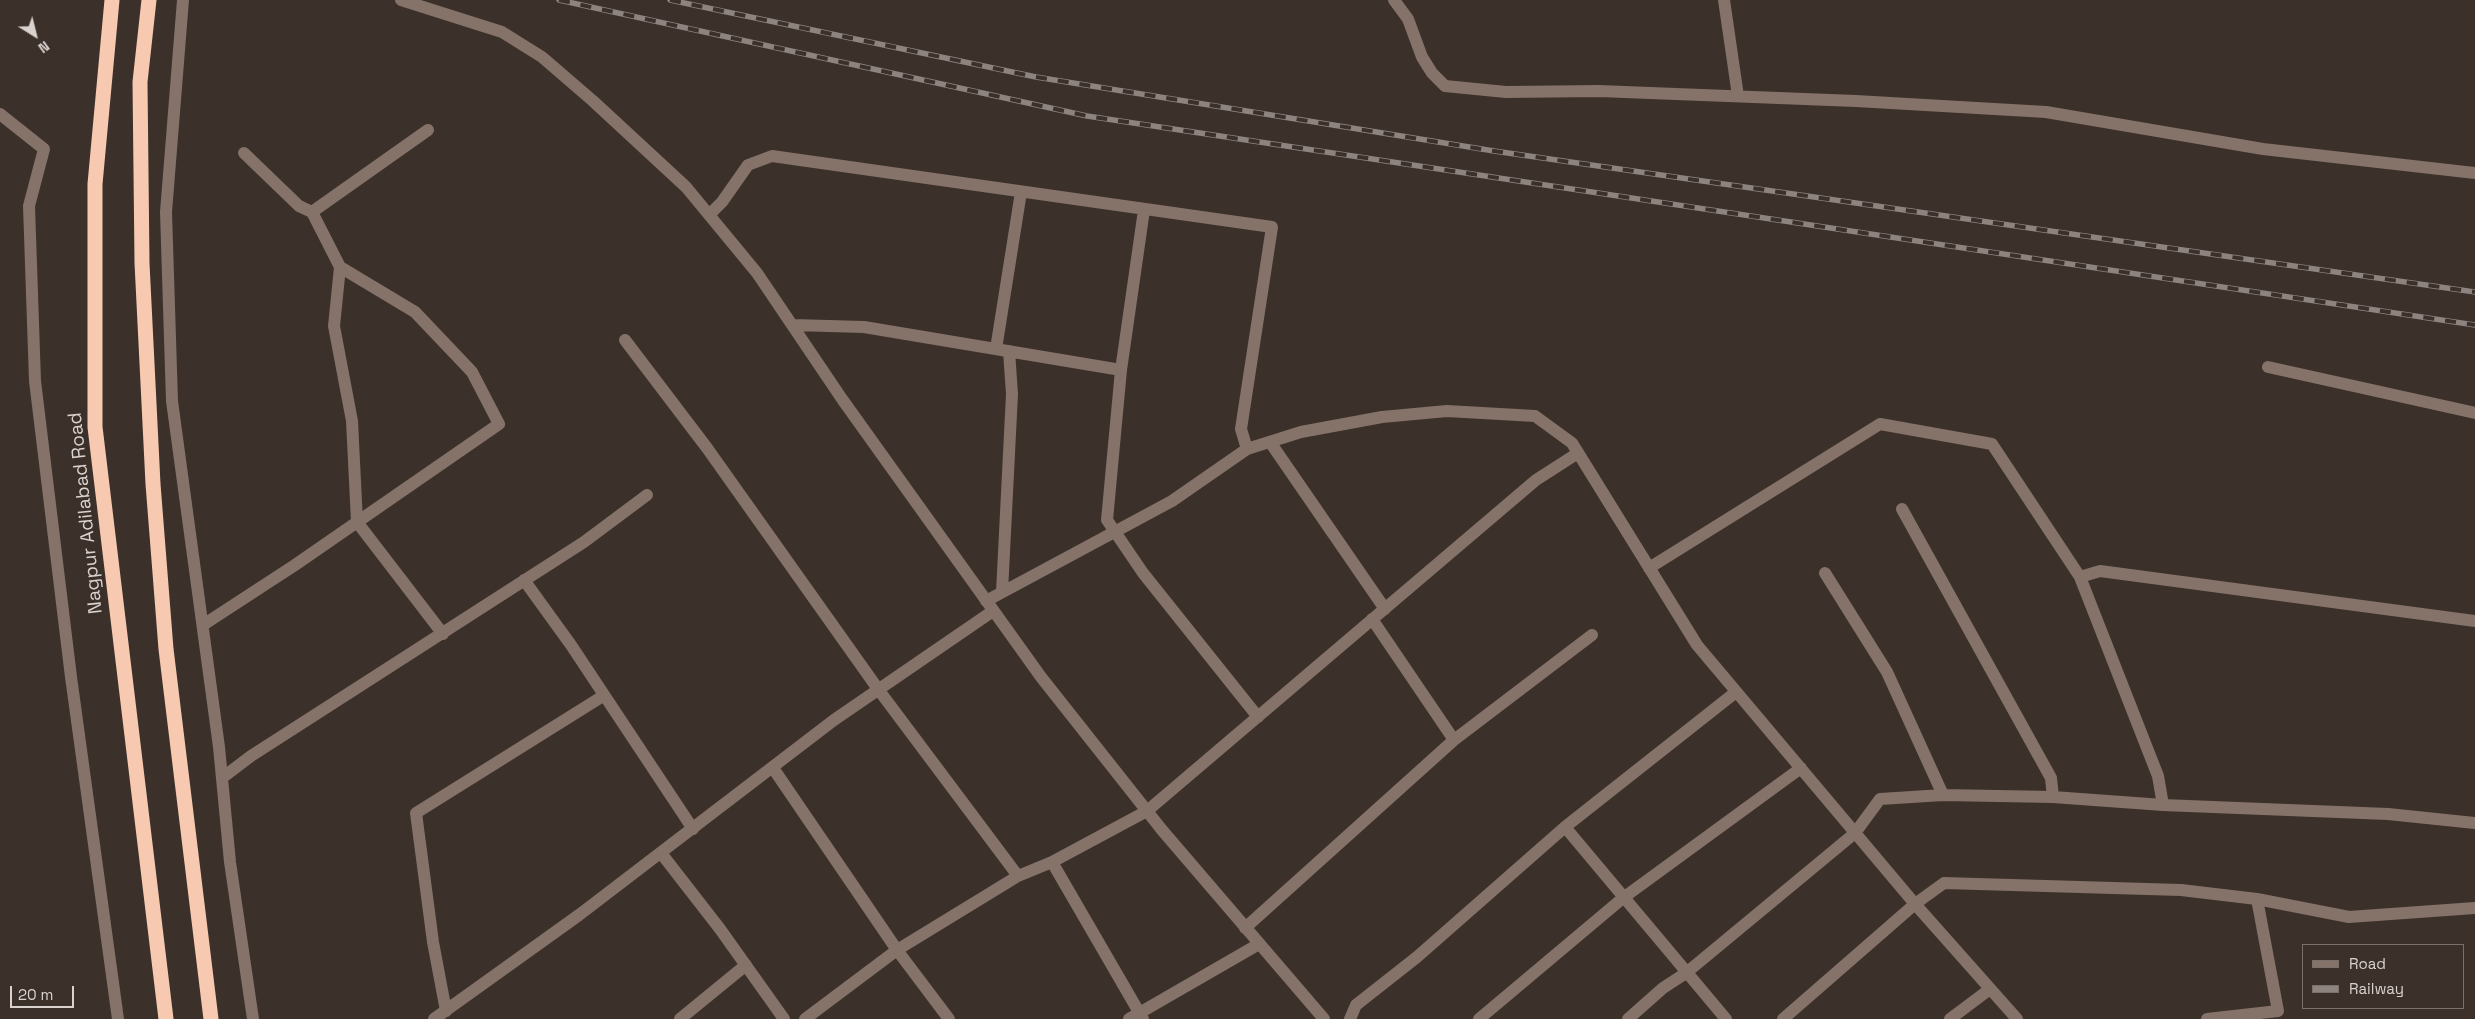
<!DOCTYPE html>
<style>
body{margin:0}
#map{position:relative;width:2475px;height:1019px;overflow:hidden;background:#3b302a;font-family:"Space Grotesk",sans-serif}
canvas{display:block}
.legend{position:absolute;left:2302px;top:944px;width:162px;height:65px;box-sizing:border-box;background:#3b302a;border:1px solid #7a716c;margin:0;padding:6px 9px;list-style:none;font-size:15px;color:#d9d2cf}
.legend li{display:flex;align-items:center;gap:10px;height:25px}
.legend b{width:25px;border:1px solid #7a716c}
.north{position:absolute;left:10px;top:10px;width:50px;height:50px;-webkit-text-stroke:4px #3b302a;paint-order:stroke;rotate:144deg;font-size:14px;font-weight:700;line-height:20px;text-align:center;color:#d9d2cf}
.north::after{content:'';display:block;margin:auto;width:18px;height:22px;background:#d9d2cf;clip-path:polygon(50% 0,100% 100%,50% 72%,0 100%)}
.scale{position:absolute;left:10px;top:986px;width:64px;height:22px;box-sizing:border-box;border:2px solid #d9d2cf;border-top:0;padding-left:6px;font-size:15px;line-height:18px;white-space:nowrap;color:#d9d2cf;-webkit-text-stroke:4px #3b302a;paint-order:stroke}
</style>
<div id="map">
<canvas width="2475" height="1019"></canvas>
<ul class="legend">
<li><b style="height:6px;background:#857268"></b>Road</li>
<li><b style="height:6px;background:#8d8480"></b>Railway</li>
</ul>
<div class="north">N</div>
<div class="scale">20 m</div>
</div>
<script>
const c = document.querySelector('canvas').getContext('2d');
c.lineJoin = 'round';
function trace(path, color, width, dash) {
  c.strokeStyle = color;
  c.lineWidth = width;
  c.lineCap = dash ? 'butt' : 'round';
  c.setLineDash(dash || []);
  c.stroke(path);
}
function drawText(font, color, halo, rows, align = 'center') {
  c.font = font + ' "Space Grotesk",sans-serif';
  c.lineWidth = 5;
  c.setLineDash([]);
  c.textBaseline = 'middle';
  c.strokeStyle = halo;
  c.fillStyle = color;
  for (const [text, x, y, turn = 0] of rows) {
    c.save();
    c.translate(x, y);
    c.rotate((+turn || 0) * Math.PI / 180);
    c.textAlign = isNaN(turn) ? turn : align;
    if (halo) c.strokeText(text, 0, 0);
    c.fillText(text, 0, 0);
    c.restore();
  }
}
trace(new Path2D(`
 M183 0 166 212 172 401 219 747 230 862 253 1019
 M401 0 502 32 542 57 593 101 686 187 757 273 842 399 1041 677 1162 830 1324 1019
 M1394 0 1408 19 1422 57 1432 73 1445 86 1506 92 1599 91 1856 101 2046 112 2263 149 2475 173
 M1724 0 1738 96
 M0 114 44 149 29 206 35 381 71 677 118 1019
 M1144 210 1121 370 1107 520 1143 573 1258 717
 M312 212 428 130
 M709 215 722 202 748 165 772 156 1272 227 1241 429 1247 449
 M340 267 334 326 352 421 357 522 443 634
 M793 325 864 327 1121 370
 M625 340 707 448 878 689 1018 876
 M996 349 1021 192
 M2268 367 2475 413
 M1270 442 1385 609
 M1902 509 2051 778 2053 797
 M1649 568 1880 424 1992 444 2080 577 2158 776 2163 805
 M1825 573 1887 672 1943 795
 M2080 577 2100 571 2475 621
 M524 580 571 645 693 829
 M1002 592 1012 394 1009 351
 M986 601 1172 501 1247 449 1301 432 1382 417 1447 411 1535 416 1572 443 1697 645 1915 904 2017 1019
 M1372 619 1454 740
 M203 625 295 565 499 424 472 372 415 312 340 267 312 212 299 206 244 153
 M773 768 897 950 949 1019
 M222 778 251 756 584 542 647 495
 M1565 827 1726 1019
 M661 853 720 929 784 1019
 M1052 862 1143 1019
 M1245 928 1454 740 1592 635
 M446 1011 433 942 416 813 603 696
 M434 1019 579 915 834 720 993 611
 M680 1019 746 965
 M805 1019 897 950 1018 876 1052 862 1147 811 1536 480 1578 453
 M1129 1019 1259 944
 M1350 1019 1356 1005 1417 957 1565 827 1736 692
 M1479 1019 1623 898 1801 768
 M1628 1019 1663 988 1686 973 1855 833 1880 799 1943 795 2053 797 2163 805 2388 814 2475 823
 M1783 1019 1915 904 1944 883 2181 890 2257 899 2349 917 2475 908
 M1950 1019 1990 989
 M2207 1019 2278 1011 2257 899`), '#857268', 12);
trace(new Path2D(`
 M112 0 95 184V427L166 1019
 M149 0 140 82 142 263 153 484 166 649 211 1019`), '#f7c9b1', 15);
const rail = new Path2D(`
 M559 0 1087 116 2475 325
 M670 0 1036 77 1494 151 2475 292`);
trace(rail, '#8d8480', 5.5);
trace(rail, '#3b302a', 4, [11]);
drawText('19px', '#d9d2cf', '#3b302a', [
 ["Nagpur Adilabad Road",86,513,-96]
]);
</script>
